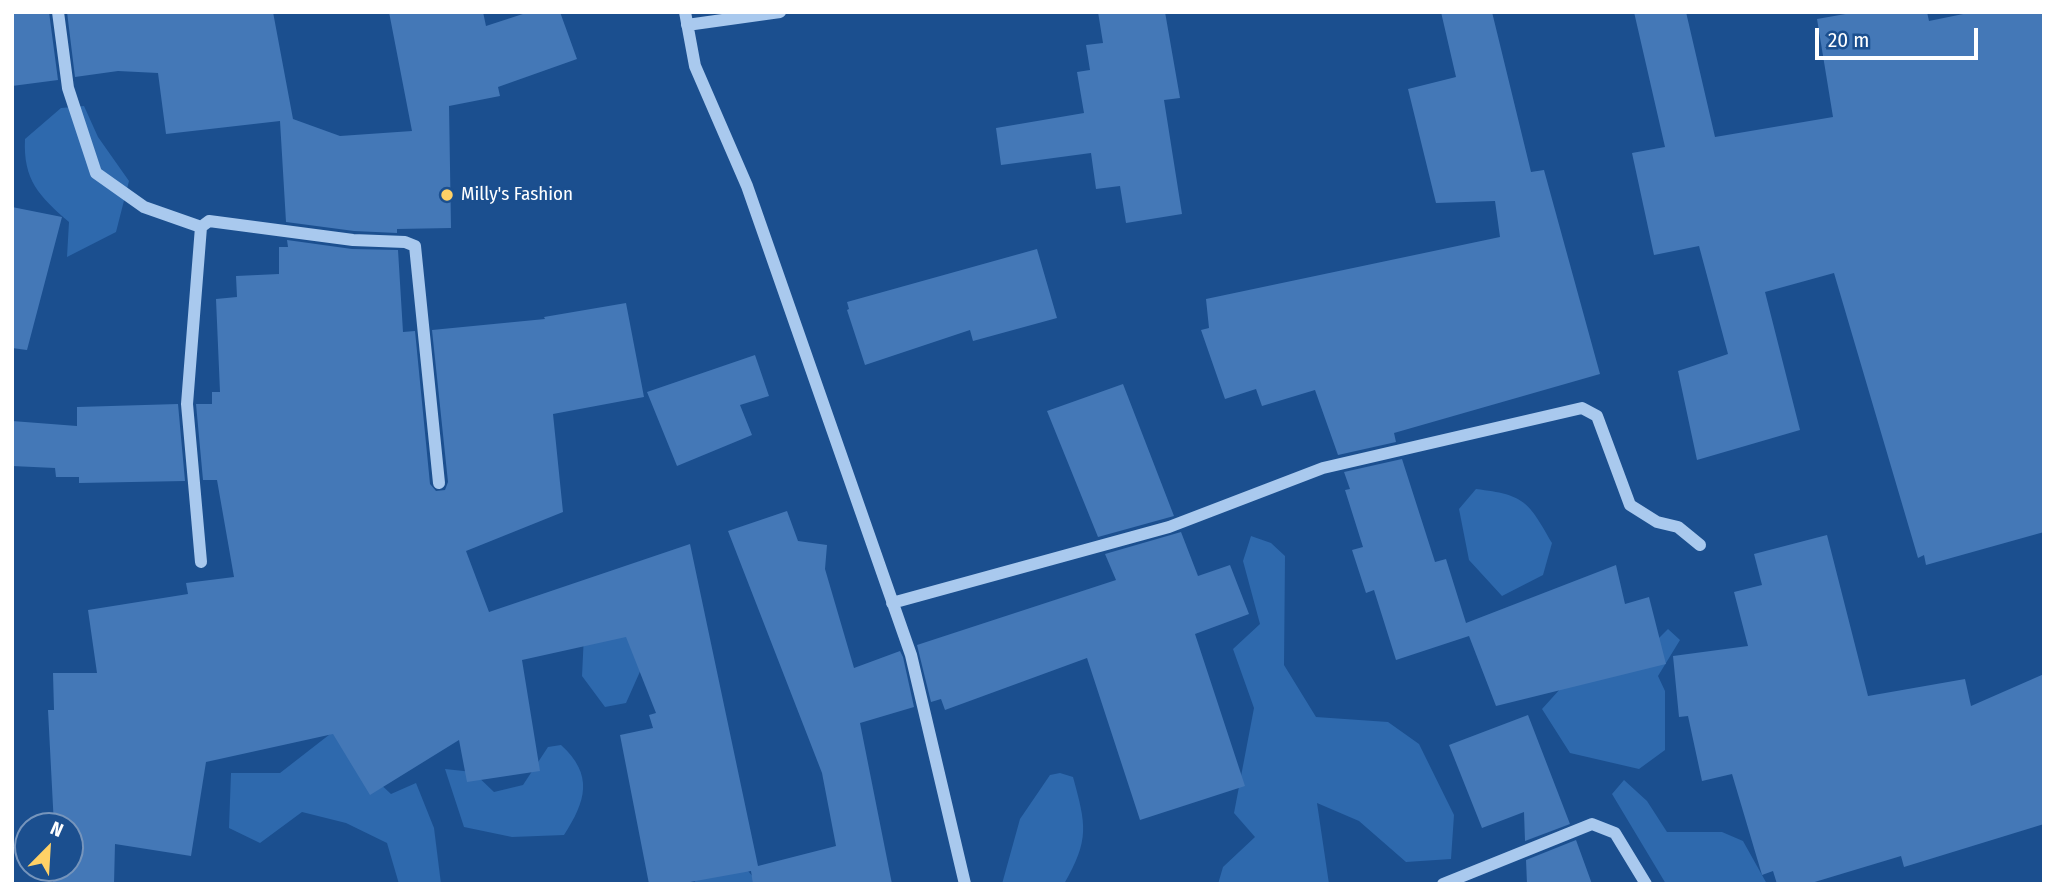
<!DOCTYPE html>
<style>
body{margin:0}
#map{position:relative;width:2056px;height:896px;overflow:hidden;background:#1b4f8f;font-family:"Fira Sans Condensed",sans-serif}
canvas{display:block}
.frame{position:absolute;inset:0;border:14px solid #fff;pointer-events:none}
.north{position:absolute;left:14px;top:812px;width:70px;height:70px;box-sizing:border-box;background:#1b4f8f;border:2px solid #7695bc;border-radius:50%;rotate:24deg;font-size:19px;font-weight:700;line-height:28px;text-align:center;color:#fff}
.north::after{content:'';display:block;margin:auto;width:24px;height:32px;background:#ffd166;clip-path:polygon(50% 0,100% 100%,50% 72%,0 100%)}
.scale{position:absolute;left:1815px;top:28px;width:163px;height:32px;box-sizing:border-box;border:4px solid #fff;border-top:0;padding-left:9px;font-size:21px;line-height:24px;white-space:nowrap;color:#fff;-webkit-text-stroke:5px #1b4f8f;paint-order:stroke}
</style>
<div id="map">
<canvas width="2056" height="896"></canvas>
<div class="frame"></div>
<div class="north">N</div>
<div class="scale">20 m</div>
</div>
<script>
const c = document.querySelector('canvas').getContext('2d');
c.lineJoin = 'round';
function fill(path, color) {
  c.fillStyle = color;
  c.fill(path, 'evenodd');
}
function trace(path, color, width, dash) {
  c.strokeStyle = color;
  c.lineWidth = width;
  c.lineCap = dash ? 'butt' : 'round';
  c.setLineDash(dash || []);
  c.stroke(path);
}
function drawText(font, color, halo, rows, align = 'center') {
  c.font = font + ' "Fira Sans Condensed",sans-serif';
  c.lineWidth = 5;
  c.setLineDash([]);
  c.textBaseline = 'middle';
  c.strokeStyle = halo;
  c.fillStyle = color;
  for (const [text, x, y, turn = 0] of rows) {
    c.save();
    c.translate(x, y);
    c.rotate((+turn || 0) * Math.PI / 180);
    c.textAlign = isNaN(turn) ? turn : align;
    if (halo) c.strokeText(text, 0, 0);
    c.fillText(text, 0, 0);
    c.restore();
  }
}
fill(new Path2D(`
 M84 106 98 137 129 181 116 232 67 257 69 222C39 196 23 180 25 139L61 108Z
 M1476 489C1525 495 1528 501 1552 543L1543 575 1502 596 1469 560 1459 509Z
 M1251 536 1271 543 1285 556 1284 665 1316 717 1388 722 1419 744 1454 815 1451 859 1406 862 1359 821 1317 803 1329 884H1218L1223 867 1255 837 1234 813 1254 708 1233 649 1260 624 1243 561Z
 M610 617 646 658 626 703 605 707 582 676 584 634Z
 M1668 629 1680 640 1658 676 1665 691V750L1639 769 1570 753 1542 709 1580 667 1644 653Z
 M334 731 363 768 391 794 416 783 434 828 441 884H399L387 843 346 823 302 812 260 843 229 828 231 773H280Z
 M561 745C594 775 586 801 564 835L512 837 464 827 445 769 473 772 494 792 523 785 548 747Z
 M1060 773 1073 777C1086 825 1090 839 1064 884H1002L1020 819 1050 775Z
 M1624 780 1647 801 1667 832H1722L1743 841 1767 884H1666L1612 794Z
 M714 856 738 859 759 884H693Z`), '#2e69ad');
fill(new Path2D(`
 M12 12H49L58 80 12 86Z
 M67 12H273L293 119 340 136 412 131 389 12H483L486 26 529 12H560L577 59 498 87 500 96 449 106 451 228 397 229V233L354 231 286 222 280 121 166 134 158 73 118 71 75 77Z
 M1098 12H1165L1180 98 1164 100 1182 214 1126 223 1120 186 1096 189 1091 153 1001 165 996 128 1084 113 1077 72 1090 70 1086 45 1103 43Z
 M1441 12H1492L1531 172 1544 170 1600 374 1394 433 1396 442 1338 455 1315 390 1262 406 1256 389 1225 399 1201 330 1209 328 1206 299 1500 237 1495 201 1436 203 1408 89 1456 77Z
 M1634 12H1686L1715 137 1833 117 1817 19 1857 12H1927L1929 21 1973 12H2044V532L1926 565 1924 555 1918 558 1834 273 1765 292 1800 430 1697 460 1678 371 1728 354 1699 246 1654 255 1632 153 1665 147Z
 M12 207 62 217 27 350 12 348Z
 M287 240 352 249 398 250 403 332 415 331 430 484 436 491 445 490 448 482 432 330 545 319 544 317 626 303 644 397 553 414 563 512 466 551 489 612 690 544 758 866 836 846 822 773 728 531 787 511 798 541 827 545 825 569 854 668 900 651 903 657 914 707 860 723 892 884H753L751 871 679 884H649L620 735 653 728 649 715 656 713 626 637 522 660 540 771 467 782 459 740 370 795 333 734 206 762 191 856 115 844 114 884H53V868H70V826H54L48 710H54L53 673H97L88 610 188 594 186 583 234 577 217 480H203L196 404H212V392H220L216 299 237 297 236 276 279 274V247H288Z
 M1037 249 1057 318 973 341 970 330 865 365 847 310 849 309 847 302Z
 M755 355 769 396 740 405 752 435 677 466 647 392Z
 M1123 384 1174 516 1098 537 1047 411Z
 M178 404 185 481 79 483V477H56L55 468 12 466V421L77 426V407Z
 M1402 459 1435 562 1446 559 1466 623 1616 565 1625 604 1649 597 1666 664 1496 706 1469 636 1396 660 1374 590 1366 593 1352 550 1363 547 1345 490 1350 489 1344 472Z
 M1181 532 1198 576 1230 565 1249 614 1195 634 1245 786 1140 820 1087 658 945 710 941 699 931 702 917 645 1116 580 1105 554Z
 M1827 535 1868 696 1965 679 1971 706 2044 674V824L1904 867 1901 856 1808 884H1777L1773 871 1762 875 1732 774 1702 781 1688 716 1679 717 1673 656 1748 646 1734 592 1762 585 1754 554Z
 M1528 715 1570 824 1525 841 1524 812 1482 828 1449 745Z
 M1576 840 1592 884H1527L1526 860Z`), '#4478b7');
trace(new Path2D(`
 M58 12 68 88 96 173 144 207 201 227
 M685 12 695 66 747 186 911 655 965 884
 M687 25 780 12
 M201 562 187 404 201 227 209 221 353 240 405 242 415 246 439 483
 M892 603 1169 527 1323 468 1582 408 1597 416 1630 505 1657 522 1678 527 1700 545
 M1443 884 1592 824 1615 833 1646 884`), '#a9c9ee', 12);
for (const [x, y, r, color] of [
 [447,195,7,"#ffd166"]
]) {
  const dot = new Path2D();
  dot.arc(x, y, r, 0, 2 * Math.PI);
  c.fillStyle = color;
  c.fill(dot);
  trace(dot, '#1b4f8f', 2.5);
}
drawText('19px', '#fff', '#1b4f8f', [
 ["Milly's Fashion",461,195]
], 'left');
</script>
